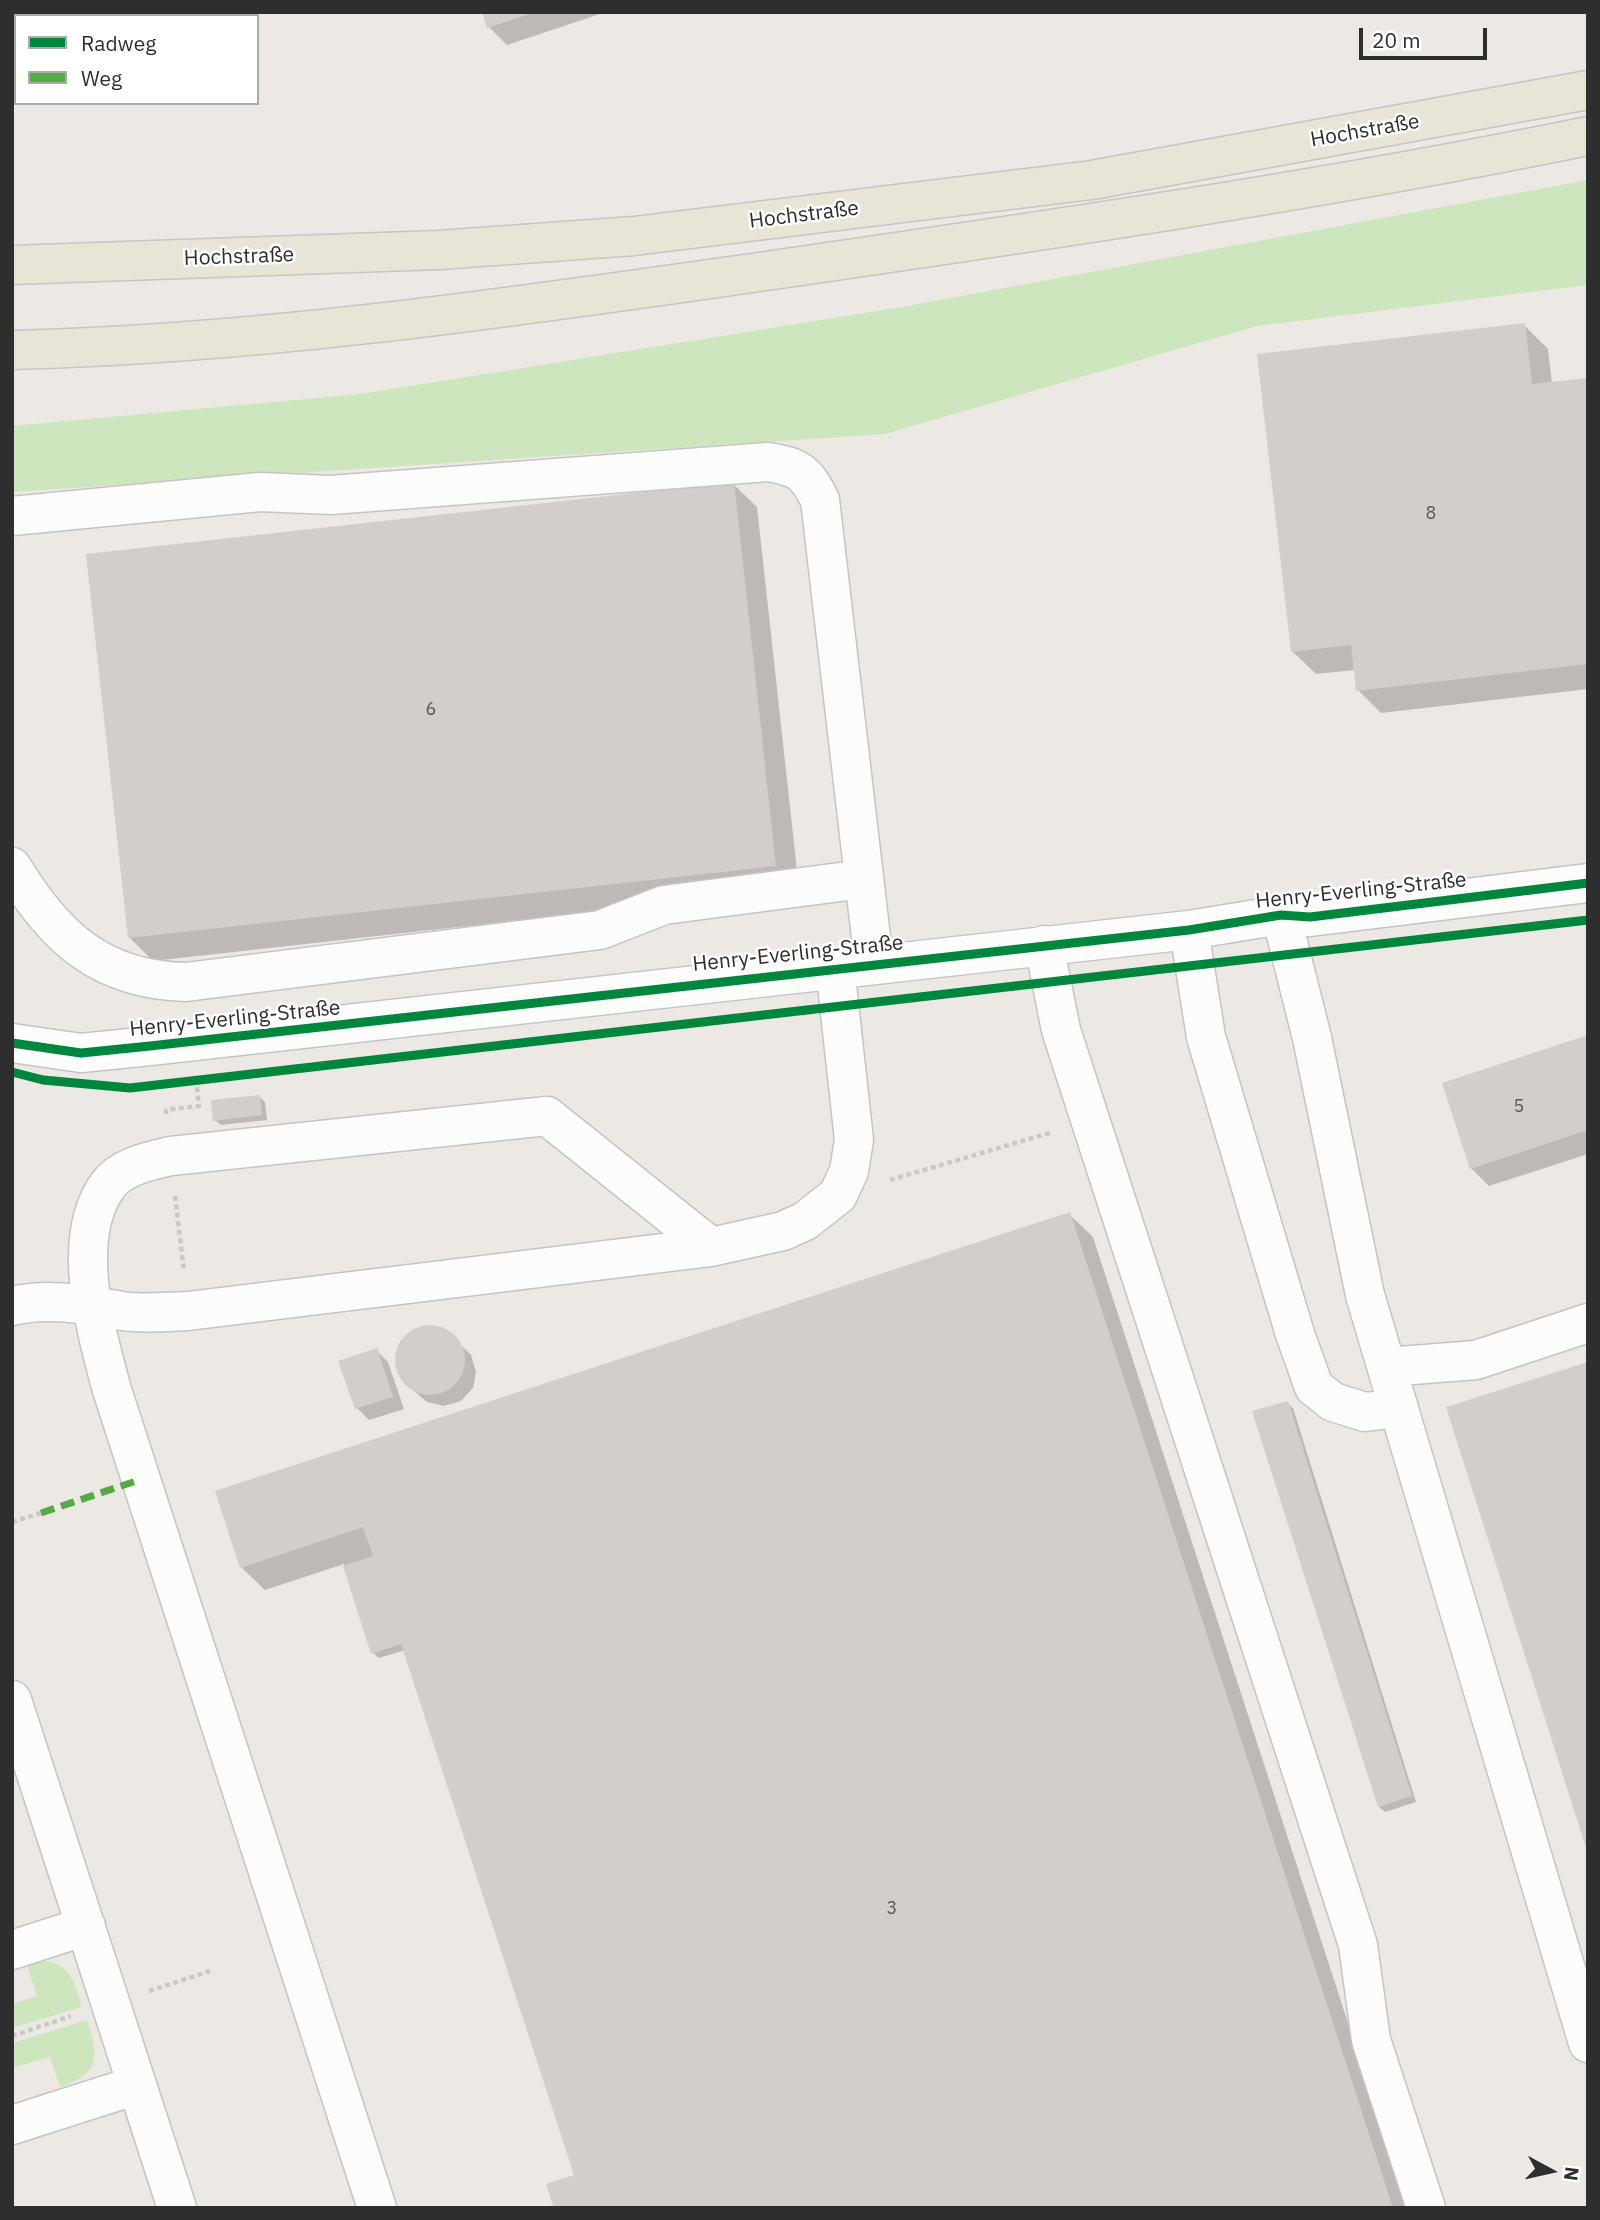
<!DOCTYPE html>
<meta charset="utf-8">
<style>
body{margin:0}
#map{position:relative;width:1600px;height:2220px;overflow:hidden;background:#ece8e4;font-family:"IBM Plex Sans",sans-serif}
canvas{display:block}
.frame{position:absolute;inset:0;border:14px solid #2e2e2e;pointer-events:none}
.legend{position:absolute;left:14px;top:14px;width:245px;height:91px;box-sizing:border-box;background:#fff;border:2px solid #ababab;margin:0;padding:9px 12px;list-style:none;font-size:21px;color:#2e2e2e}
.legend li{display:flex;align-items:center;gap:14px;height:35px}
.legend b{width:35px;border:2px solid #ababab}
.north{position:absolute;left:1516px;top:2136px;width:70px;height:70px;-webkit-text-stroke:5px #fff;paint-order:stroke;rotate:98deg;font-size:19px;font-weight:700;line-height:28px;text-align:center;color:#2e2e2e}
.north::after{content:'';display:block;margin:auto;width:24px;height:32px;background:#2e2e2e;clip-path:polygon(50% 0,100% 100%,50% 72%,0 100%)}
.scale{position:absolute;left:1359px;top:28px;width:128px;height:32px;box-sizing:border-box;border:4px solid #2e2e2e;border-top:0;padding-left:9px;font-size:21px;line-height:24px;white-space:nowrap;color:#2e2e2e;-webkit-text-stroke:5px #fff;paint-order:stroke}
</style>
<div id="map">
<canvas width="1600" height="2220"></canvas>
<div class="frame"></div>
<ul class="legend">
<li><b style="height:9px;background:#00873e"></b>Radweg</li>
<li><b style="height:9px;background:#54ab44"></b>Weg</li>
</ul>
<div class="north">N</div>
<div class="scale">20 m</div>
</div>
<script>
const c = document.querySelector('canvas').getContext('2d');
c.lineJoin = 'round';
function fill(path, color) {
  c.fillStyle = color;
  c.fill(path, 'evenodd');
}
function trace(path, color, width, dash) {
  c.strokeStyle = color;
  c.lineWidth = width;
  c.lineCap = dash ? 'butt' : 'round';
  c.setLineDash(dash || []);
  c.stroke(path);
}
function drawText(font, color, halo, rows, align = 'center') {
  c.font = font + ' "IBM Plex Sans",sans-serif';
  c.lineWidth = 5;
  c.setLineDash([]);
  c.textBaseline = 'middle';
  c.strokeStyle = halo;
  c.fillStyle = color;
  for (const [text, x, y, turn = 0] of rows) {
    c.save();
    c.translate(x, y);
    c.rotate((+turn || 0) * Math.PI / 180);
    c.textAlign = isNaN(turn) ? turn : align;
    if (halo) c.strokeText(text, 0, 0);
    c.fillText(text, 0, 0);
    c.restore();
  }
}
fill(new Path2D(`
 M1588 180V285L1257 326 885 434 12 492V426L361 394 902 307Z
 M47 1961C72 1967 75 1984 82 2007L12 2028V2004L37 1996 27 1965Z
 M87 2020C99 2059 101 2073 60 2087L50 2057 12 2068V2043Z`), '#cee6be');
fill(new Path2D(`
 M484 12H606L507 45 489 27Z
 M1524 325 1548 349 1552 384 1588 379V689L1381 713 1358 690 1355 670 1316 674 1292 651Z
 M733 484 757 507 799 889 153 961 130 938Z
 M1588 1037V1154L1489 1186 1471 1168Z
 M259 1096 265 1102 267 1120 221 1125 215 1120Z
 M1069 1214 1093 1237 1408 2208H555L576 2176 405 1650 379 1658 373 1653 344 1564 265 1590 241 1567Z
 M429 1326 446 1330 471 1355 476 1372 473 1388 461 1401 444 1406 427 1402 414 1391 402 1378 396 1361 400 1344 412 1331Z
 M376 1350 388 1362 404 1409 369 1420 357 1408Z
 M1287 1403 1293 1408 1416 1802 1385 1812 1379 1807Z`), '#0003');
fill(new Path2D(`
 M482 12H533V13L487 28Z
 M1525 323 1532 384 1588 378V664L1356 691 1351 645 1291 652 1257 354Z
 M734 482 776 866 128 938 86 554Z
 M1588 1035V1130L1470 1169 1442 1083Z
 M260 1095 262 1115 213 1121 211 1100Z
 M1070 1212 1393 2208H554L546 2184 574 2175 401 1644 371 1654 343 1566 373 1556 363 1527 240 1568 215 1491Z
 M395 1360a35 35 0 1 1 70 0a35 35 0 1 1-70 0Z
 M377 1348 393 1397 355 1409 338 1361Z
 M1588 1362V1851H1587L1446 1407Z
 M1288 1401 1412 1796 1378 1807 1252 1411Z`), '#d1cecb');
const minor = new Path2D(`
 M12 516 260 492 331 495 768 462C799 467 806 472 820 500L874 963
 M12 867C55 938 101 980 186 982L600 930 664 905 863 879
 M1281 915 1312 1038 1365 1295 1588 2043
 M1189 930 1206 1037 1295 1334 1314 1387 1333 1402 1365 1412 1399 1408
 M1044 945 1061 1030 1358 1945 1371 2040 1426 2208
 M12 1043 81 1053 150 1046 1189 930 1281 915 1310 917 1588 883
 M12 1306C50 1297 85 1305 122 1311 144 1314 166 1312 188 1311L711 1247
 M1387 1367 1476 1360 1588 1323
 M12 1700 177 2208
 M12 1950 86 1926
 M12 2125 137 2085
 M377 2208 112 1390C96 1331 69 1238 108 1185 122 1166 150 1161 171 1156L547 1116 711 1247 783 1231 805 1221 838 1195 849 1171 854 1140 835 967`);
const major = new Path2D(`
 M12 265 439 250 634 236 1092 180 1588 90
 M12 350C262 344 512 307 759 272 1036 232 1313 192 1588 136`);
trace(minor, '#c5c4c5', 41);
trace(major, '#c6c5c4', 41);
trace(new Path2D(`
 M166 1114V1110L199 1106 196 1080
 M890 1180 1053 1132
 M175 1196 184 1271
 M12 1522 41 1513
 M149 1991 210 1971
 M12 2036 71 2016`), '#c9c9c8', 4.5, [5, 3.5]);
trace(minor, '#fcfcfb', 38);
trace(major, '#e8e4d6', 38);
trace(new Path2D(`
 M41 1513 139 1480`), '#54ab44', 7, [14, 7]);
trace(new Path2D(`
 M12 1043 81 1053 150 1046 1189 930 1281 915 1310 917 1588 883
 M12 1072 43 1080 130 1088 1588 920`), '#00873e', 9);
drawText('18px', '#585857', null, [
 ["8",1431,514],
 ["6",431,710],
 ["5",1519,1107],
 ["3",892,1909]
]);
drawText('21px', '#2e2e2e', '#fff', [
 ["Hochstraße",1365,131,-10],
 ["Hochstraße",804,215,-7],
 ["Hochstraße",239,257,-2],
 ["Henry-Everling-Straße",1361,891,-6],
 ["Henry-Everling-Straße",798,954,-6],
 ["Henry-Everling-Straße",235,1019,-6]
]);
</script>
